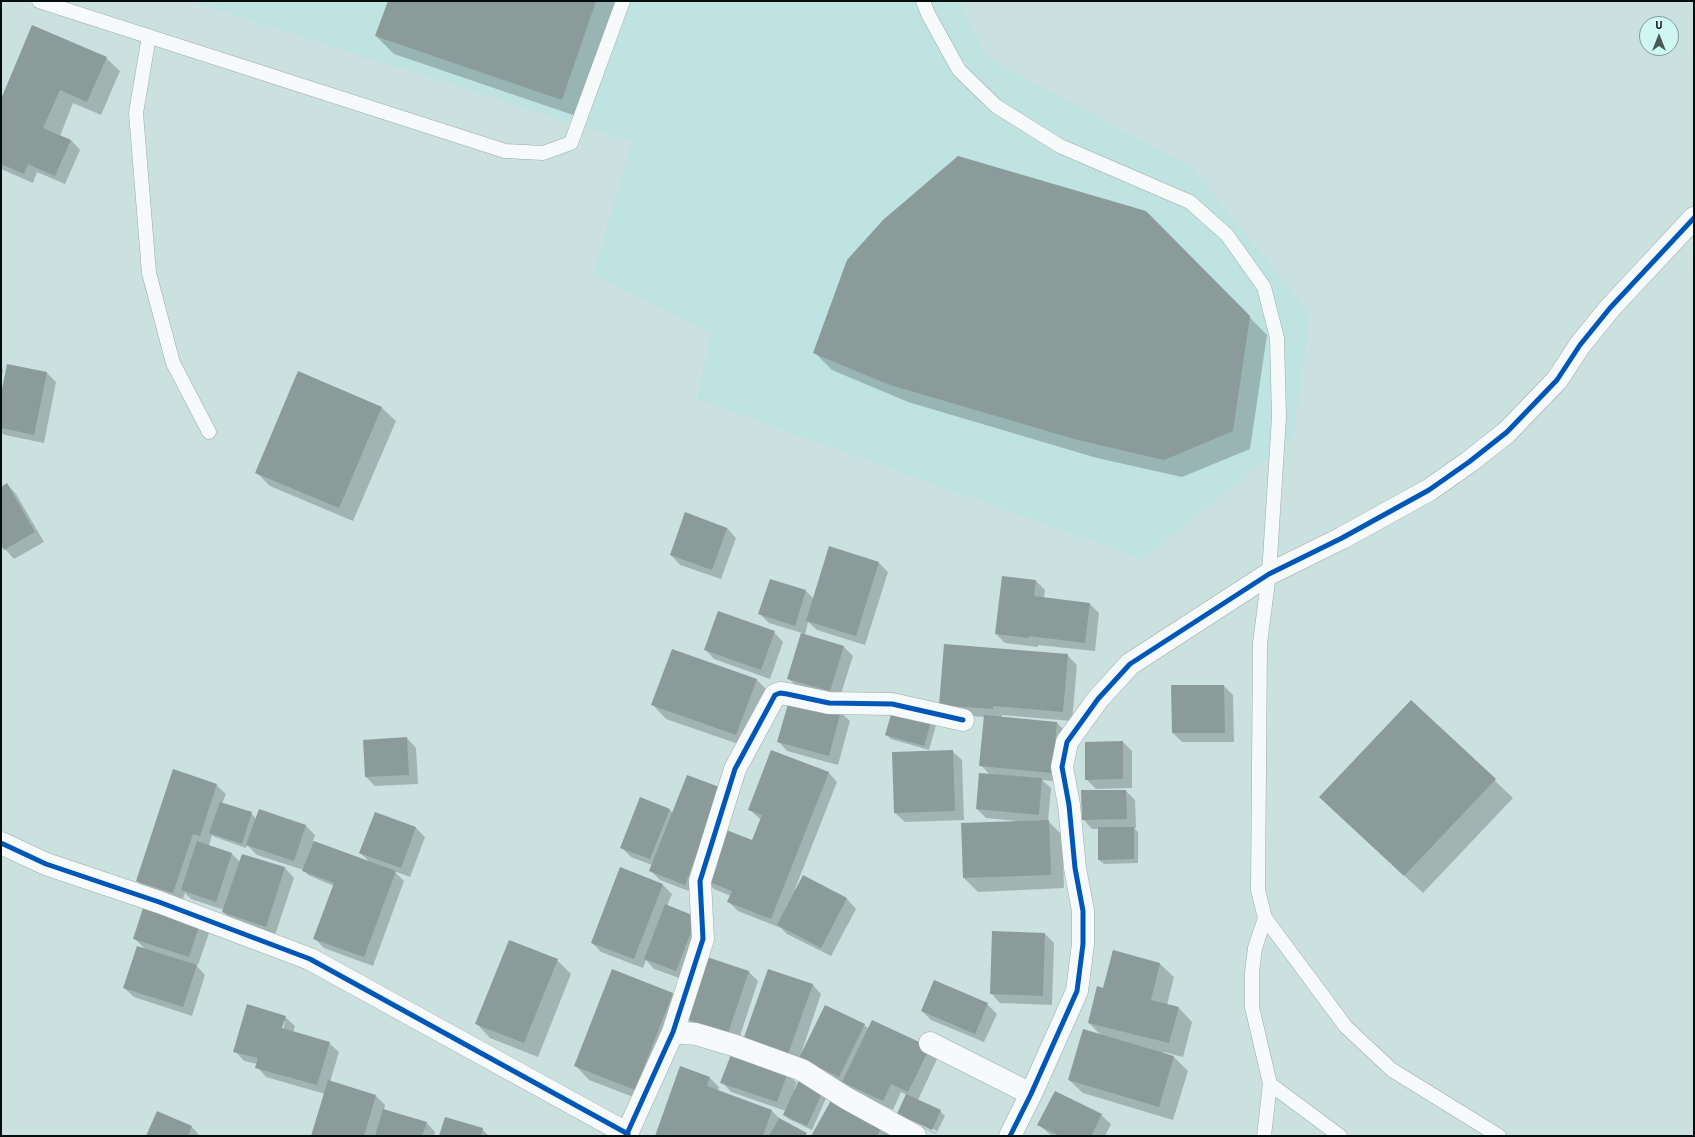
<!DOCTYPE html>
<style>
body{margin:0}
#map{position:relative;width:1695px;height:1137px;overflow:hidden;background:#cbe1df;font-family:"PT Sans",sans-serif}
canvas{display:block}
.frame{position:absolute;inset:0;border:2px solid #030e0d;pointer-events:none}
.north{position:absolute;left:1639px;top:16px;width:40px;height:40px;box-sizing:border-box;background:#d0f6f3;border:1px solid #7e9997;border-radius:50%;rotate:0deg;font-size:11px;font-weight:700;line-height:16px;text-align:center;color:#030e0d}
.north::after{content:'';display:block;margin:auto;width:14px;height:18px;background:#495856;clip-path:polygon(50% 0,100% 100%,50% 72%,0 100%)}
</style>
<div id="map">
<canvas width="1695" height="1137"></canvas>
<div class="frame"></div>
<div class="north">U</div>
</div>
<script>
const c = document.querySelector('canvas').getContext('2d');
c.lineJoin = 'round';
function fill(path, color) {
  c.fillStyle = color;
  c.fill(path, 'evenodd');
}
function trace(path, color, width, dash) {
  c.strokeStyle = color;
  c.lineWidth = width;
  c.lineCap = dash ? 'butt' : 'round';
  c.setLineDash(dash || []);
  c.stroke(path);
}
fill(new Path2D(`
 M190 1H960L987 57 1192 168 1310 314 1293 438 1143 559 697 399 711 333 593 275 632 142Z`), '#bee3e0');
fill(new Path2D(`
 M389 1H619L579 117 394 54 376 36Z
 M106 58 120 71 101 115 73 103 60 136 71 140 80 150 65 184 37 172 33 183 1 169V101Z
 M1146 212 1267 335 1250 449 1182 477 1097 458 908 402 832 370 814 352Z
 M1 368 3 370 1 380Z
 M47 373 56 382 44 443 5 435 1 432V399Z
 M382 408 396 421 353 521 270 486 256 472Z
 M7 484 16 494 44 542 14 559 5 549 1 543V488Z
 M685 513 727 528 736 538 721 579 680 565 671 555Z
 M830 548 879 563 888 572 865 645 817 630 808 622 805 635 844 647 853 656 839 700 798 688 788 678 802 633 769 623 760 614 806 591 814 599Z
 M1036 581 1045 590 1044 598 1090 604 1099 613 1095 651 1038 645V647L1005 643 996 634Z
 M774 632 783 642 770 679 714 659 705 649Z
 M1067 655 1077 665 1072 721 1002 715V718L1057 723 1066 732 1061 782 1042 780 1051 788 1048 821 1062 835 1064 888 978 892 964 878 1017 821 986 818 977 809 990 775 981 765 985 717 949 714 940 704Z
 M756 679 770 693 750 748 666 719 653 705Z
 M1224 686 1233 695 1234 742H1182L1173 733Z
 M1411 701 1513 798 1423 893 1339 815Z
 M893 710 936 725 929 750 891 739 886 735Z
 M840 712 850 721 838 765 787 751 778 741Z
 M407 738 416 748 418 784 375 786 366 777Z
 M1123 742 1132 751V788L1096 789 1086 779Z
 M952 751 962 760 964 820 905 822 895 813Z
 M828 772 837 782 795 889H797L803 877 847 899 856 909 831 956 787 934 781 928 738 911 729 902 731 896 714 889 705 880 752 841 761 820 749 809Z
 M216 785 226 794 222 804 251 813 256 819 306 826 315 835 313 841 371 863 360 853 375 814 416 828 425 837 410 877 394 871 404 881 373 966 324 948 314 938 334 886 308 875 304 870 257 855 247 845 246 848 215 837 212 835 209 846 232 854 240 862 243 855 285 868 294 878 275 935 233 921 223 912 224 910 191 899 185 893 182 902 147 890 137 881Z
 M722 789 694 893 660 880 650 870 652 865 631 857 622 848 669 809 673 813Z
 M1126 791 1135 800 1136 828H1134L1138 832V863L1104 864 1099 860V829H1092L1083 819Z
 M663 885 672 894 667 906 696 918 685 980 654 969 646 960 643 968 601 952 592 943Z
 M200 924 209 933 198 965 195 964 205 975 192 1016 134 997 124 988 145 949 134 938Z
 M1045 934 1054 943 1052 1005 1000 1003 991 993Z
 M1113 952 1160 964 1174 977 1167 1005 1179 1008 1192 1022 1183 1057 1164 1052 1163 1054 1174 1057 1188 1071 1173 1120 1083 1093 1069 1080 1102 1036 1089 1023 1104 989Z
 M707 959 749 972 758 981 738 1042 696 1028 687 1019Z
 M557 960 571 974 538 1057 490 1038 477 1024Z
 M613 970 673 994 687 1007 649 1103 589 1080 576 1066Z
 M812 984 821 994 801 1054 864 1025 869 1029 938 1057 918 1100 940 1111 945 1116 936 1134 902 1118 898 1113 907 1095 901 1092 893 1110 852 1091 846 1084 810 1068 753 1052ZM902 1115 937 1131 936 1133 902 1117Z
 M987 1004 997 1014 984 1042 931 1020 922 1011Z
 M285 1017 295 1026 293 1033 329 1043 339 1052 330 1082 376 1096 385 1105 384 1110 426 1122 435 1132 434 1136H312L325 1094 266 1077 257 1067V1064L244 1061 235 1051ZM283 1021H285L282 1034 280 1033Z
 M681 1067 710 1078 719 1087 718 1091 772 1111 781 1120 808 1136H656Z
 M787 1073 797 1083 794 1089 827 1096 812 1130 789 1119 784 1115 786 1111 731 1092 722 1082Z
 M834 1098 902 1136H812Z
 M158 1112 192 1127 200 1136H147Z
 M1101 1115 1111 1124 1105 1136H1052L1039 1125Z
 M482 1129 489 1136H440Z`), '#0003');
fill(new Path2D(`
 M388 1H596L562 100 375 36Z
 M32 25 107 57 87 102 60 90 43 128 71 140 55 176 28 164 24 174 1 164V99Z
 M958 156 1146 211 1250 316 1233 431 1164 460 1078 440 890 385 813 353 847 260 883 220Z
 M7 364 47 372 34 435 1 428V394Z
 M298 371 382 407 339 508 255 473Z
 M7 483 35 532 4 550 1 545V487Z
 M685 512 727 528 712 570 670 555Z
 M829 546 879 562 856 636 806 621Z
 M1002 576 1036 580 1034 596 1090 603 1085 643 1029 636V638L995 634Z
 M770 579 806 590 795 626 758 614Z
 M718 611 775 631 761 670 704 650Z
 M801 633 844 646 830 691 787 679Z
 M944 644 1068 654 1063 712 993 706V709L939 705Z
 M672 649 757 679 736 735 651 705Z
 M1171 685H1224L1225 733H1172Z
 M790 697 841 711 829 756 777 742Z
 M1411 700 1496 779 1404 876 1319 797Z
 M893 708 932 719 924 746 885 735Z
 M984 715 1057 722 1052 773 979 766Z
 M407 737 409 775 365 777 363 740Z
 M1123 741V779L1085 780V742Z
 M771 750 829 772 771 919 727 902 732 891 704 880 724 829 752 840 762 815 748 810Z
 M953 750 955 811 894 813 892 752Z
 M173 769 217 784 200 836 193 834 173 893 136 881Z
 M979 773 1042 778 1039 815 976 809Z
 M687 775 722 788 685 885 649 871Z
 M1081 790H1126L1127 819 1082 820Z
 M640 797 670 809 650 859 620 848Z
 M220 802 252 812 242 844 209 833Z
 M259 809 306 825 294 861 246 845Z
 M375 812 416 827 401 868 359 853Z
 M1049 820 1051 875 963 878 961 823Z
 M1098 827H1134V859L1098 860Z
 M197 841 232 853 216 902 181 890Z
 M314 841 396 871 364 957 313 939 334 883 302 871Z
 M242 854 285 867 266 927 222 912Z
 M620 867 663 884 634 959 591 943Z
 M803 875 847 898 821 948 777 925Z
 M665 904 697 917 676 971 644 959Z
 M144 905 200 923 189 957 133 939Z
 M992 931 1045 933 1043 996 990 994Z
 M509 940 558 959 524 1043 475 1024Z
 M137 946 197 965 183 1007 123 988Z
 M1113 950 1160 963 1151 1000 1179 1007 1169 1043 1088 1023 1097 986 1103 988Z
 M707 957 749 971 728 1033 686 1019Z
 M612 969 673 993 635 1090 574 1066Z
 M768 969 813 984 787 1057 742 1043Z
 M934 980 988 1003 975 1034 921 1011Z
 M247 1004 286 1016 282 1028 330 1042 317 1085 255 1068 258 1058 233 1052Z
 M825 1005 865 1024 839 1077 799 1058Z
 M872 1020 930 1047 908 1092 891 1084 883 1101 842 1082Z
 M1083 1029 1174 1056 1159 1107 1068 1080Z
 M732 1052 788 1072 777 1102 720 1083Z
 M680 1066 710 1077 707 1086 772 1110 763 1136H655Z
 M328 1080 376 1095 364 1136H311Z
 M799 1080 823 1091 807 1126 783 1115Z
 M1055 1091 1102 1114 1091 1136H1060L1037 1125Z
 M906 1094 941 1110 932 1130 897 1114Z
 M833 1097 883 1125 877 1136H811Z
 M383 1109 427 1122 422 1136H375Z
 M157 1111 192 1126 188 1136H146Z
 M445 1117 483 1128 481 1136H439Z
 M779 1118 807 1133 805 1136H769Z`), '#8a9b99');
const service = new Path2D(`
 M39 1 505 151 543 153 571 143 623 1
 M923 1 928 14 959 70 996 106 1060 146 1190 202 1227 235 1264 287 1277 338 1279 417 1269 574 1260 643 1258 890 1265 918 1346 1027 1392 1070 1499 1136
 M149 36 136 113 149 273 173 363 209 432
 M1270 1084 1340 1136
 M1264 1136 1270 1084 1252 1007V972L1255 948 1265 918`);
const minor = new Path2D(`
 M1 843 46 864 159 902 310 959 628 1134
 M673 1032 696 1034 733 1045 802 1070 846 1098 915 1136
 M930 1043 1031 1094
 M626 1136 673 1032 703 939 700 881 735 769 775 695 780 693 787 694 829 703 892 704 963 720
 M1010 1136 1031 1094 1077 991 1083 944V911L1075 868 1069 805 1062 767 1067 742 1098 699 1130 664 1269 574 1342 538 1429 490 1469 462 1507 432 1557 380 1580 345 1610 308 1694 218`);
trace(service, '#9aaba9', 15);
trace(minor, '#9aaba9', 23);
trace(service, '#f7fafa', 14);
trace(minor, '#f7fafa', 22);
trace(new Path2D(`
 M1 843 46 864 159 902 310 959 628 1134
 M626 1136 673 1032 703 939 700 881 735 769 775 695 780 693 787 694 829 703 892 704 963 720
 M1010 1136 1031 1094 1077 991 1083 944V911L1075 868 1069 805 1062 767 1067 742 1098 699 1130 664 1269 574 1342 538 1429 490 1469 462 1507 432 1557 380 1580 345 1610 308 1694 218`), '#0057b8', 5);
</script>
